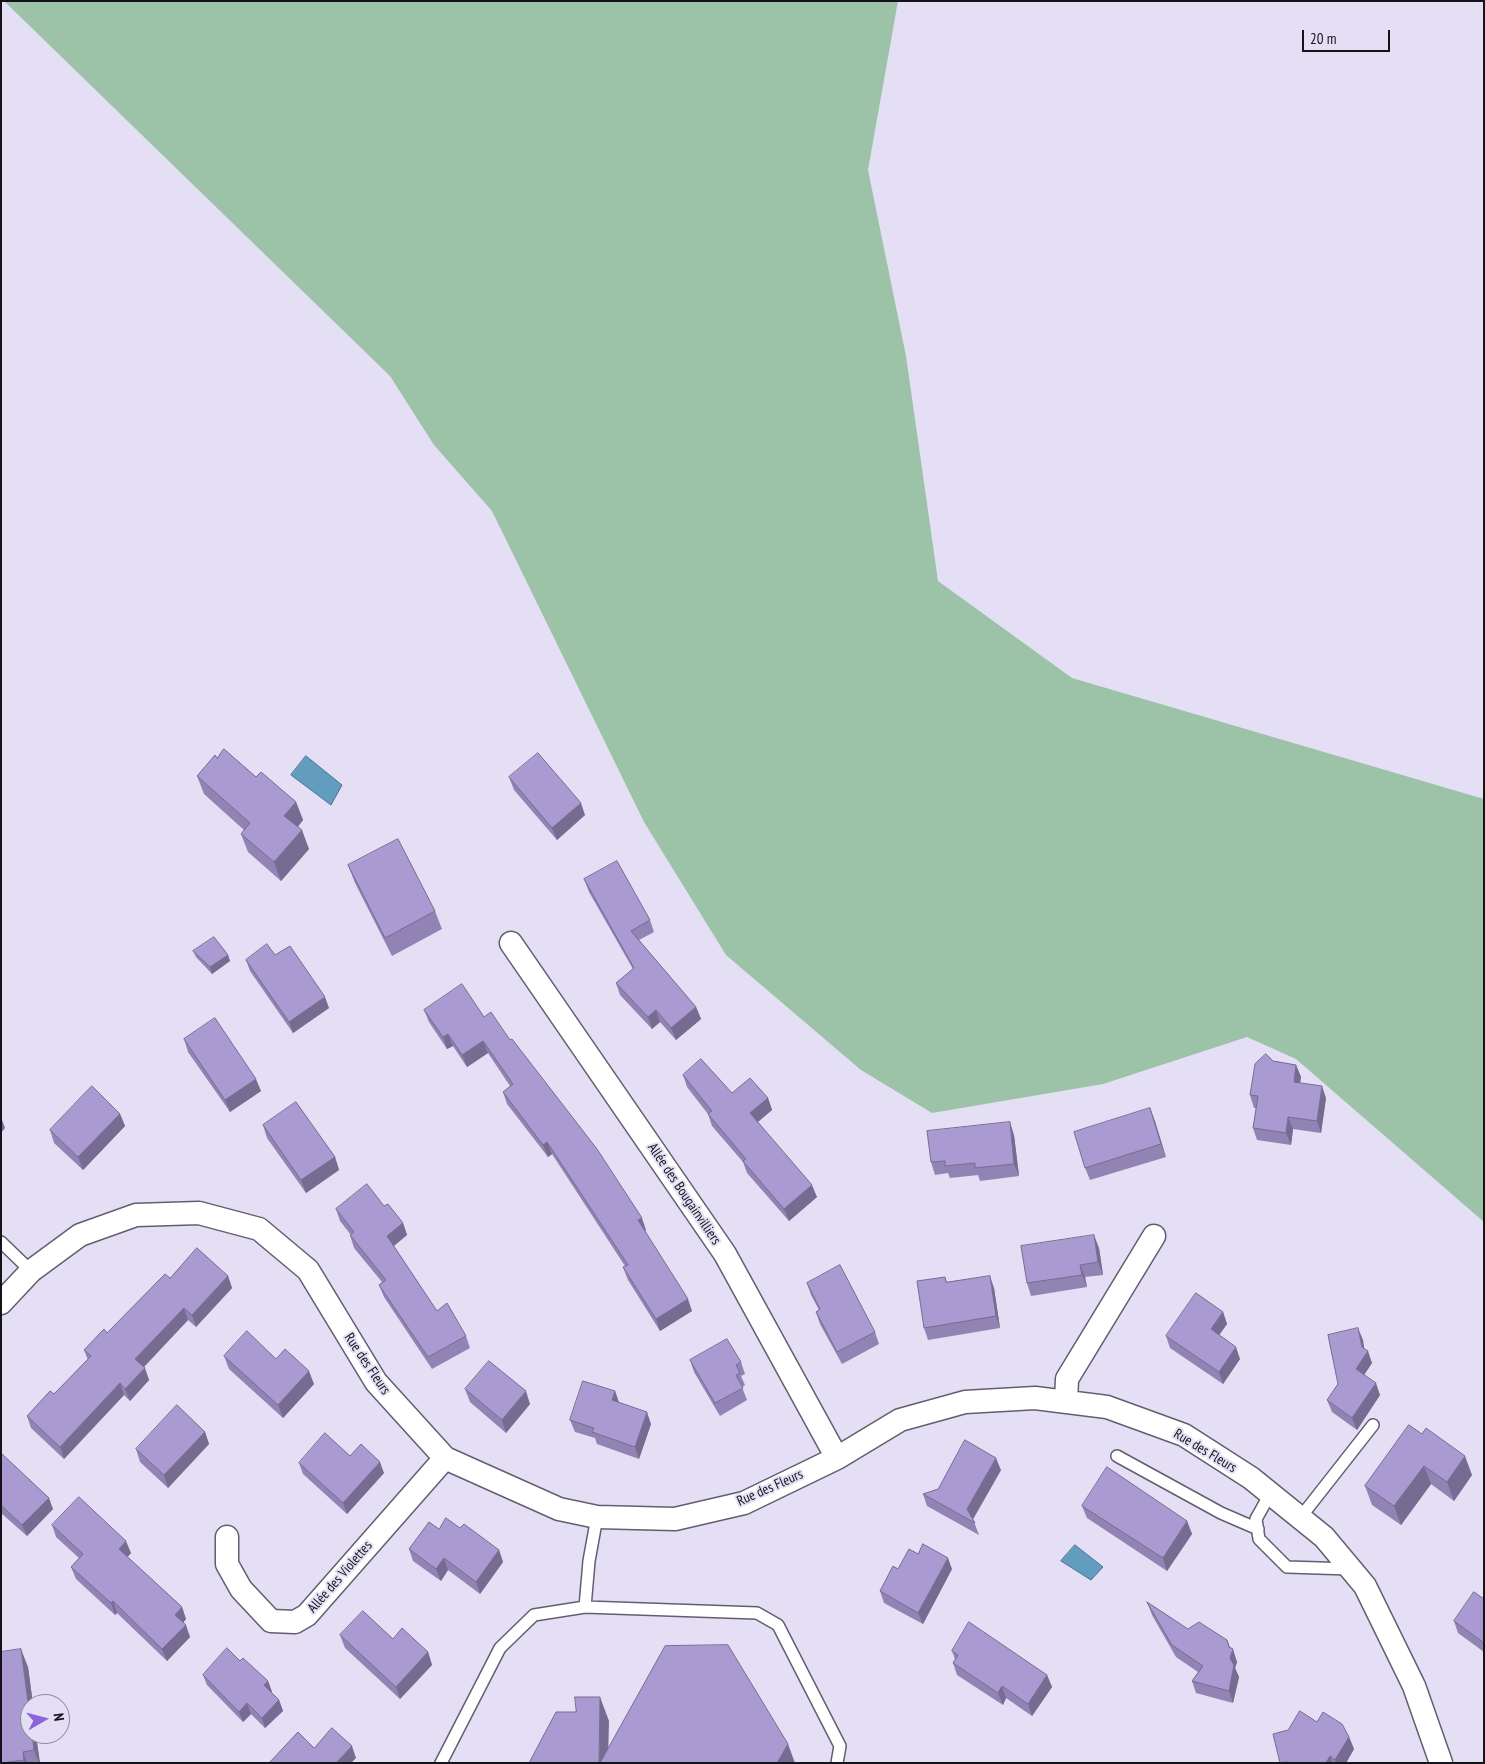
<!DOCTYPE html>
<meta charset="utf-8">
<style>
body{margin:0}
#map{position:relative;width:1485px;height:1764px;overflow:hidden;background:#e4dff4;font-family:"PT Sans Narrow",sans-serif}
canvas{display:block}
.frame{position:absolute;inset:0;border:2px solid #15131a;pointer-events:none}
.north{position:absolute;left:20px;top:1694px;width:50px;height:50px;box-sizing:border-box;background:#e4dff4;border:1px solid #918d9d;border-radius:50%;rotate:82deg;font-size:14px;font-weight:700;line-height:20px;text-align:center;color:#15131a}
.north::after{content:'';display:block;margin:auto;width:18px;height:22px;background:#8d62dc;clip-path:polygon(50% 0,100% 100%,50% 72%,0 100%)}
.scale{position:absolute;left:1302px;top:30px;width:88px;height:22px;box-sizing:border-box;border:2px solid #15131a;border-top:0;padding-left:6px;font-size:15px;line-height:18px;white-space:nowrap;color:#15131a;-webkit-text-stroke:4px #e4dff4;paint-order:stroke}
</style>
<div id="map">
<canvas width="1485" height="1764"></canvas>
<div class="frame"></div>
<div class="north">N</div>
<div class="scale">20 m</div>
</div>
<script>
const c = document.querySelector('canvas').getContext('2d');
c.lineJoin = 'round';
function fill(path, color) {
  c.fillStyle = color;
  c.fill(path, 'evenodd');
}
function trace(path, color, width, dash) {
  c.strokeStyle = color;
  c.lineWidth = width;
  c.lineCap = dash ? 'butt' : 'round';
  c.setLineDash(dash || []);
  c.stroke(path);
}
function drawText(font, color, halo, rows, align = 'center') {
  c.font = font + ' "PT Sans Narrow",sans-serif';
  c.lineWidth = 4;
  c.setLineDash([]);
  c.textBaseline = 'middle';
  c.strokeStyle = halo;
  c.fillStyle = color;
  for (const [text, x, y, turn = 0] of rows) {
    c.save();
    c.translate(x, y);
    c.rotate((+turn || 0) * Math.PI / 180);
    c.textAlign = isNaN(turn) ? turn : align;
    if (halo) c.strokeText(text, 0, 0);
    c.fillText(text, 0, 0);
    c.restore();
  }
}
fill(new Path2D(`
 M4 1H898L868 170 906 356 938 581 1072 678 1484 799V1222L1296 1059 1247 1037 1103 1084 932 1113 861 1070 726 955 644 822 492 511 434 445 390 376Z`), '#9cc2a8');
const water = new Path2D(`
 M306 756 342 785 331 805 291 775Z
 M1075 1545 1103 1567 1091 1580 1061 1561Z`);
fill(water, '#629cbf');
trace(water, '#4b738e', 1);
const lane = new Path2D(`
 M1 1242 31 1271
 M1117 1456 1221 1513 1258 1529
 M1270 1494 1256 1519 1259 1539 1287 1567 1350 1569
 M597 1517 589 1561 585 1607 757 1613 778 1625 840 1746 837 1763
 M1300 1518 1373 1425
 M441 1763 500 1648 534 1615 585 1607`);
const street = new Path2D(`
 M511 943 725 1254 837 1458
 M1 1303 31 1271 80 1235 136 1215 199 1213 259 1229 308 1270 376 1382 445 1458 559 1509 597 1517 675 1519 744 1503 837 1458 900 1420 965 1402 1035 1398 1107 1407 1184 1435 1251 1478 1324 1537 1365 1586 1414 1686 1441 1763
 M1066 1402 1067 1379 1154 1236
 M227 1537V1564L241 1589 271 1621 295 1622 307 1615 445 1458`);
trace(lane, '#625e6f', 14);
trace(street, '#625e6f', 25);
trace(lane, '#fff', 11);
trace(street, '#fff', 22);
fill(new Path2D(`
 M217 758 256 777 296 802 303 820 298 827 309 849 281 881 248 852 241 834 244 830 204 794 197 776Z
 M509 777 585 815 557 840 514 790Z
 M348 865 435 911 442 929 392 956 355 883Z
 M584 879 650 920 654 932 639 940 696 1007 701 1019 676 1040 660 1022 652 1029 620 995 616 983 633 969 589 892Z
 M193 951 228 955 230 961 212 974 196 957Z
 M275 955 329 1008 293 1033 250 971 246 960Z
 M424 1010 484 1017 510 1040 646 1230 645 1231 692 1311 660 1331 628 1280 623 1267 625 1266 552 1154 548 1157 507 1104 503 1092 510 1086 488 1053 467 1067 453 1046 447 1049 429 1022Z
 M184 1039 261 1091 230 1112 188 1052Z
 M1273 1061 1296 1065 1301 1077 1300 1083 1326 1098 1321 1133 1293 1129 1291 1145 1257 1140 1253 1128 1256 1108H1254L1250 1095Z
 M683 1075 732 1093 768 1098 772 1110 758 1122 817 1197 789 1221 747 1173 743 1162 712 1126 708 1114 687 1087Z
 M1150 1108 1166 1157 1090 1180 1085 1168Z
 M120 1114 125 1126 83 1170 54 1143 50 1130Z
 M263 1125 335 1157 339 1170 306 1193 267 1138Z
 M1014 1135 1019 1176 980 1181 978 1175 950 1178 948 1173 935 1175 931 1162Z
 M384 1206 403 1223 407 1235 394 1246 437 1311 466 1336 470 1348 432 1369 384 1297 379 1285 382 1282 354 1248 350 1235H351L340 1221 336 1209Z
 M1099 1248 1103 1275 1085 1277 1087 1287 1031 1296 1027 1283Z
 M228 1276 232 1288 196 1327 188 1320 144 1367 149 1380 130 1401 124 1395 64 1459 31 1428 27 1416 54 1394 88 1360 84 1350 107 1333 170 1278Z
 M945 1277 947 1282 994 1288 1000 1328 928 1340 924 1328Z
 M807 1283 875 1332 879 1344 842 1364 820 1324 816 1312 819 1310 811 1295Z
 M1223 1312 1227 1324 1219 1335 1240 1359 1223 1384 1170 1348 1166 1336Z
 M1363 1340 1364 1349 1372 1363 1364 1375 1380 1395 1357 1430 1332 1412 1327 1400 1338 1384Z
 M224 1356 276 1359 314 1384 283 1418 229 1369Z
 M690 1360 741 1362 745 1374 741 1376 745 1385 742 1387 747 1400 720 1416 694 1372Z
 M465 1389 530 1404 506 1433 470 1402Z
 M615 1391 619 1402 651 1424 639 1459 597 1444 595 1438 575 1432 570 1420Z
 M1409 1425 1472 1475 1454 1501 1431 1484 1401 1525 1372 1505 1365 1486Z
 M205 1432 209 1444 168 1488 140 1462 136 1449Z
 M1 1453 53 1509 27 1536 1 1513Z
 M350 1456 384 1473 347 1514 303 1474 299 1463Z
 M1001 1470 973 1519 979 1535 927 1506 923 1494Z
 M1082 1506 1187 1521 1192 1534 1167 1571 1087 1518Z
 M52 1525 131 1553 127 1557 182 1607 186 1619 183 1622 190 1637 167 1661 117 1613 115 1615 76 1579 71 1567 79 1558 56 1537Z
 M460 1528 499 1550 503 1562 480 1594 448 1570 441 1581 413 1561 409 1549 439 1529Z
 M918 1554 952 1569 923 1624 884 1603 880 1591 898 1569Z
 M1484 1599V1652L1458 1633 1454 1621Z
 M1147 1602 1188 1629 1227 1640 1230 1648 1237 1662 1235 1668 1239 1677 1233 1703 1196 1693 1192 1681 1198 1672 1176 1657 1152 1615Z
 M340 1635 393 1639 428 1652 432 1665 400 1699 345 1648Z
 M952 1651 1047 1675 1052 1687 1032 1716 1006 1698 1003 1705 957 1675 953 1663 955 1659Z
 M240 1661 268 1681 272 1692 271 1693 279 1700 283 1711 265 1728 251 1714 243 1722 207 1685 203 1675Z
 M28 1667 33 1704H30L40 1763H1Z
 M1317 1722 1349 1737 1354 1749 1346 1763H1280Z`), '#9184b4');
fill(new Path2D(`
 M296 802 303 820 291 834 284 816Z
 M581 803 585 815 557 840 552 828Z
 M302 830 309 849 281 881 274 862Z
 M228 955 230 961 212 974 210 967Z
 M325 997 329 1008 293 1033 289 1022Z
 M696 1007 701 1019 676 1040 671 1028Z
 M656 1010 660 1022 652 1029 648 1017Z
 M448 1034 453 1046 447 1049 443 1037Z
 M483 1041 488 1053 467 1067 462 1055Z
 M1296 1065 1301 1077 1298 1094 1294 1082Z
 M256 1079 261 1091 230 1112 225 1100Z
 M1322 1086 1326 1098 1321 1133 1317 1121Z
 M768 1098 772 1110 754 1125 750 1113Z
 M1150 1108 1155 1121 1166 1157 1161 1144Z
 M120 1114 125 1126 83 1170 78 1157Z
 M1 1117 5 1128 1 1133Z
 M1288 1117 1293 1129 1291 1145 1286 1133Z
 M1010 1122 1014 1135 1019 1176 1014 1164Z
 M547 1142 552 1154 548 1157 543 1145Z
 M335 1157 339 1170 306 1193 301 1180Z
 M812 1185 817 1197 789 1221 784 1209Z
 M642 1218 646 1230 642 1233 638 1220Z
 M403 1223 407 1235 391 1248 387 1236Z
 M1094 1235 1099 1248 1103 1275 1098 1262Z
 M1080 1265 1085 1277 1087 1287 1082 1275Z
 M228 1276 232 1288 196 1327 192 1315Z
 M990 1276 994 1288 1000 1328 996 1316Z
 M688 1299 692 1311 660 1331 656 1319Z
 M184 1308 188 1320 140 1371 135 1359Z
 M1223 1312 1227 1324 1215 1341 1211 1329Z
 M1358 1328 1363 1340 1365 1354 1368 1351 1372 1363 1360 1381 1356 1369 1362 1347Z
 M1236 1347 1240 1359 1223 1384 1219 1372Z
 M145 1368 149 1380 130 1401 125 1389Z
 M309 1371 314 1384 283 1418 278 1405Z
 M120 1383 124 1395 64 1459 60 1447Z
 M1376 1383 1380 1395 1357 1430 1352 1418Z
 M526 1391 530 1404 506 1433 502 1420Z
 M615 1391 619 1403 612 1400Z
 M647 1412 651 1424 639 1459 635 1447Z
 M205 1432 209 1444 168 1488 164 1475Z
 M1465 1456 1472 1475 1454 1501 1447 1482Z
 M996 1458 1001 1470 972 1521 967 1509Z
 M380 1462 384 1473 347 1514 343 1503Z
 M1424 1466 1431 1484 1401 1525 1394 1506Z
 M49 1498 53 1509 27 1536 22 1525Z
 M1187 1521 1192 1534 1167 1571 1163 1558Z
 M126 1541 131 1553 124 1561 119 1549Z
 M499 1550 503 1562 480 1594 476 1582Z
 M444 1558 448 1570 441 1581 436 1569Z
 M948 1558 952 1569 923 1624 918 1613Z
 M113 1601 117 1613 115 1615 111 1603Z
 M182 1607 186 1619 180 1627 175 1615Z
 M186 1625 190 1637 167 1661 162 1649Z
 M1227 1640 1232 1653 1233 1649 1237 1662 1235 1668 1239 1677 1233 1703 1229 1691V1647Z
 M21 1649 28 1667 33 1704H30V1717Z
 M428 1652 432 1665 400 1699 396 1687Z
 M1047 1675 1052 1687 1032 1716 1028 1704Z
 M268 1681 272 1692 268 1696 264 1685Z
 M1002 1686 1006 1698 1003 1705 998 1693Z
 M600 1697 609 1721 608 1763H599Z
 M279 1700 283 1711 265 1728 262 1718Z
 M247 1703 251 1714 243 1722 239 1712Z
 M32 1734H36L40 1763H39L34 1750Z
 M1349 1737 1354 1749 1346 1763H1336L1335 1760Z
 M788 1744 795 1763H777Z
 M352 1746 356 1758 351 1763H336Z
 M23 1752 27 1763H25L24 1760Z
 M1330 1756 1332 1763H1326Z`), '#766c92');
const building = new Path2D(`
 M224 749 256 777 261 772 296 802 284 816 302 830 274 862 241 834 250 823 197 776 215 755 217 758Z
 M538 753 581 803 552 828 509 777Z
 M398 839 435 911 385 938 348 865Z
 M617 861 650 920 631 931 696 1007 671 1028 656 1010 648 1017 616 983 634 968 584 879Z
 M214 937 228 955 210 967 193 951Z
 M267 944 275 955 290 946 325 997 289 1022 246 960Z
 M462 984 484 1017 491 1012 510 1040 512 1039 597 1149 642 1218 638 1220 688 1299 656 1319 623 1267 628 1265 547 1142 543 1145 503 1092 513 1084 483 1041 462 1055 448 1034 443 1037 424 1010Z
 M215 1018 256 1079 225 1100 184 1039Z
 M1266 1054 1273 1061 1296 1065 1294 1082 1322 1086 1317 1121 1288 1117 1286 1133 1253 1128 1258 1096 1250 1095 1255 1064Z
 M701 1059 732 1093 750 1078 768 1098 750 1113 812 1185 784 1209 743 1161 746 1159 708 1114 712 1111 683 1075Z
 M92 1086 120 1114 78 1157 50 1130Z
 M296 1102 335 1157 301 1180 263 1125Z
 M1150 1108 1161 1144 1085 1168 1074 1132Z
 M1010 1122 1014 1164 975 1168V1163L945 1166V1161L931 1162 927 1131Z
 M367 1184 384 1206 388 1204 403 1223 387 1236 437 1311 447 1303 466 1336 428 1357 379 1285 386 1280 350 1235 354 1232 336 1209Z
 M1094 1235 1098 1262 1080 1265 1082 1275 1027 1283 1021 1246Z
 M197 1248 228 1276 192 1315 184 1308 135 1359 145 1368 125 1389 120 1383 60 1447 27 1416 50 1391 54 1394 91 1356 84 1350 104 1329 107 1333 165 1274 170 1278Z
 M840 1265 875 1332 837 1352 816 1312 820 1309 807 1283Z
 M990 1276 996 1316 924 1328 917 1281 945 1277 946 1282Z
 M1196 1293 1223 1312 1211 1329 1236 1347 1219 1372 1166 1336Z
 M1358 1328 1362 1347 1368 1351 1356 1369 1376 1383 1352 1418 1327 1400 1338 1384 1328 1335Z
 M247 1331 276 1359 285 1349 309 1371 278 1405 224 1356Z
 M727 1339 741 1362 736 1365 740 1373 736 1375 743 1388 715 1403 690 1360Z
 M489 1361 526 1391 502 1420 465 1389Z
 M583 1381 615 1391 612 1400 647 1412 635 1447 592 1432 594 1428 570 1420Z
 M177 1405 205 1432 164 1475 136 1449Z
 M1409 1425 1422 1434 1426 1428 1465 1456 1447 1482 1424 1466 1394 1506 1365 1486Z
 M325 1433 350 1456 361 1444 380 1462 343 1503 299 1463Z
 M965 1440 996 1458 967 1509 975 1523 923 1494 938 1489Z
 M1 1453 49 1498 22 1525 1 1505Z
 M1107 1467 1187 1521 1163 1558 1082 1506Z
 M79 1497 126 1541 119 1549 182 1607 175 1615 186 1625 162 1649 113 1601 111 1603 71 1567 83 1554 52 1525Z
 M446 1518 460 1528 464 1524 499 1550 476 1582 444 1558 436 1569 409 1549 429 1522 439 1529Z
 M923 1544 948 1558 918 1613 880 1591 893 1566 898 1569 909 1549 918 1554Z
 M1474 1592 1484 1599V1643L1454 1621Z
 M1147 1602 1188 1629 1199 1622 1227 1640 1229 1647 1233 1649 1230 1658 1234 1665 1229 1691 1192 1681 1203 1666 1172 1645Z
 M363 1611 393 1639 402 1628 428 1652 396 1687 340 1635Z
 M969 1622 1047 1675 1028 1704 1002 1686 998 1693 953 1663 958 1655 952 1651Z
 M728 1645 788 1744 777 1763H600L665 1646Z
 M227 1648 240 1661 243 1658 268 1681 264 1685 279 1700 262 1718 247 1703 239 1712 203 1675Z
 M21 1649 30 1717V1734H32L34 1750 23 1752 24 1760 1 1763V1652Z
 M575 1697H600L599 1763H529L556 1712H576Z
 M1300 1711 1317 1722 1323 1712 1342 1724 1349 1737 1335 1760 1330 1756 1326 1763H1289L1287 1762 1280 1763 1273 1734 1288 1730Z
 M332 1728 352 1746 336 1763H269L298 1732 314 1748Z`);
fill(building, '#a99ad1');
trace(building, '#766c92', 1);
drawText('14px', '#15131a', '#e4dff4', [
 ["Allée des Bougainvilliers",684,1194,56],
 ["Rue des Fleurs",367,1364,56],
 ["Rue des Fleurs",1205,1451,31],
 ["Rue des Fleurs",770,1488,-24],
 ["Allée des Violettes",340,1577,-49]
]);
</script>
